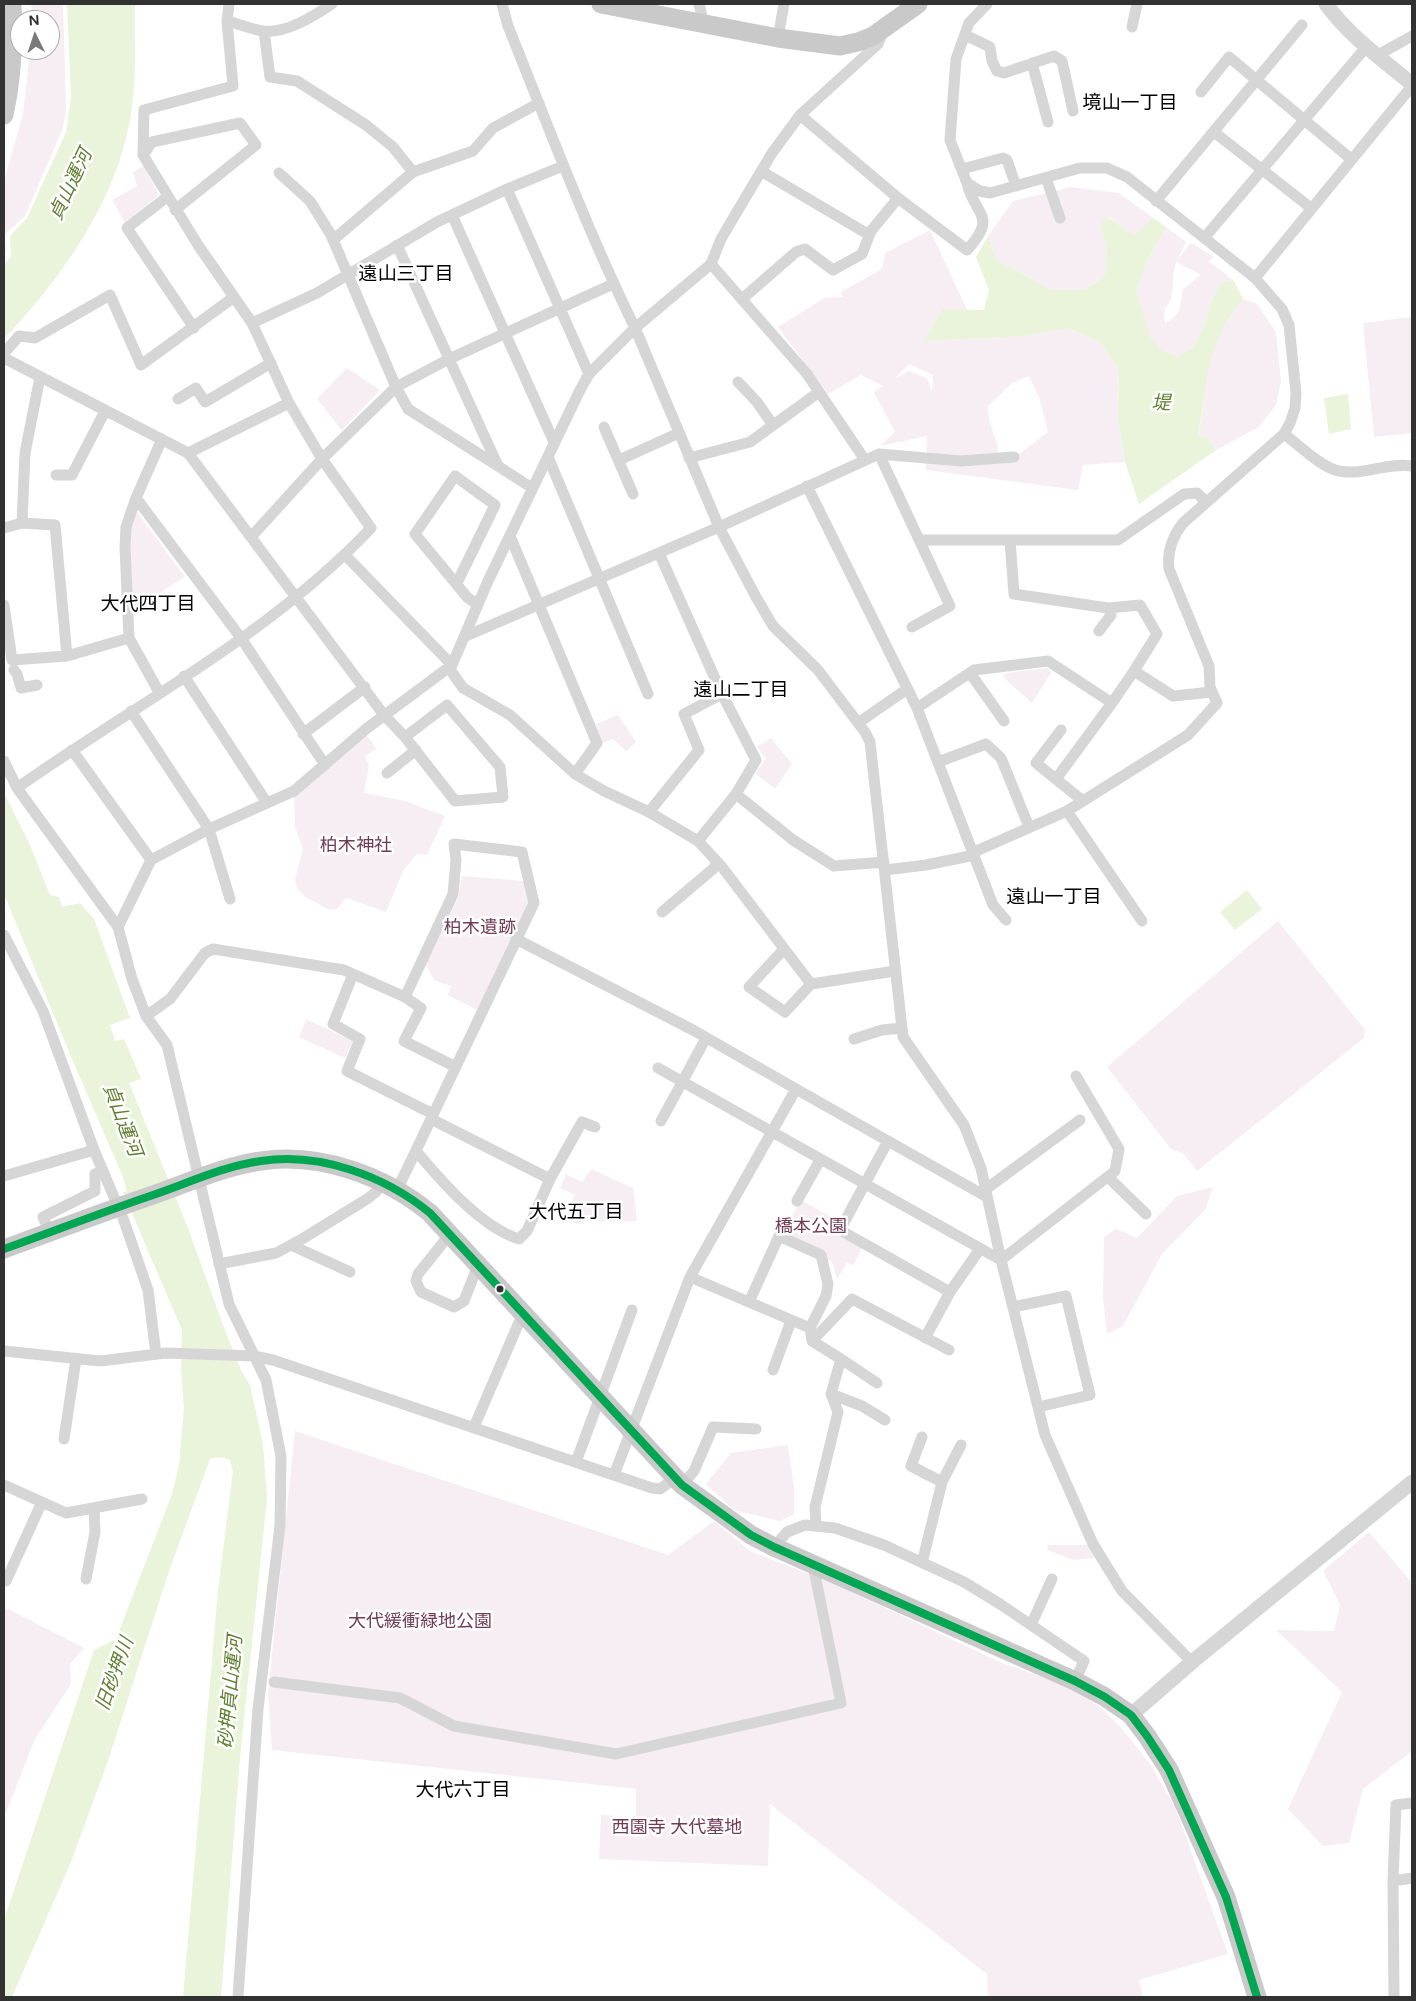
<!DOCTYPE html>
<meta charset="utf-8">
<style>
body{margin:0}
#map{position:relative;width:1416px;height:2001px;overflow:hidden;background:#fff;font-family:Figtree,sans-serif}
canvas{display:block}
.frame{position:absolute;inset:0;border:5px solid #323232;pointer-events:none}
.north{position:absolute;left:10px;top:10px;width:50px;height:50px;box-sizing:border-box;background:#fff;border:1px solid #adadad;border-radius:50%;rotate:356deg;font-size:14px;font-weight:700;line-height:20px;text-align:center;color:#323232}
.north::after{content:'';display:block;margin:auto;width:18px;height:22px;background:#7a7a7a;clip-path:polygon(50% 0,100% 100%,50% 72%,0 100%)}
</style>
<div id="map">
<canvas width="1416" height="2001"></canvas>
<div class="frame"></div>
<div class="north">N</div>
</div>
<script>
const c = document.querySelector('canvas').getContext('2d');
c.lineJoin = 'round';
function fill(path, color) {
  c.fillStyle = color;
  c.fill(path, 'evenodd');
}
function trace(path, color, width, dash) {
  c.strokeStyle = color;
  c.lineWidth = width;
  c.lineCap = dash ? 'butt' : 'round';
  c.setLineDash(dash || []);
  c.stroke(path);
}
function drawText(font, color, halo, rows, align = 'center') {
  c.font = font + ' Figtree,"Noto Sans JP",sans-serif';
  c.lineWidth = 5;
  c.setLineDash([]);
  c.textBaseline = 'middle';
  c.strokeStyle = halo;
  c.fillStyle = color;
  for (const [text, x, y, turn = 0] of rows) {
    c.save();
    c.translate(x, y);
    c.rotate((+turn || 0) * Math.PI / 180);
    c.textAlign = isNaN(turn) ? turn : align;
    if (halo) c.strokeText(text, 0, 0);
    c.fillText(text, 0, 0);
    c.restore();
  }
}
fill(new Path2D(`
 M31 4H63L66 110 63 128 25 216 4 235 6 251 4 253V181L23 114 30 50H50V20H32Z
 M144 166 159 195 125 223 112 200 137 186 133 172Z
 M1071 187 1119 193 1153 218 1136 236 1108 217 1100 225 1107 249 1105 276 1084 290H1052L996 259 988 236 1013 201Z
 M1166 227 1186 242 1177 260 1191 243 1213 256 1207 267 1210 262 1234 281 1222 283 1213 297 1206 320 1193 348 1178 356 1163 351 1150 339 1136 291 1147 262ZM1176 262 1201 275 1183 289C1180 305 1181 316 1165 323 1162 303 1170 308 1172 294 1174 282 1172 273 1176 262Z
 M930 230 967 310 942 309 924 341 1026 336 1067 328 1100 342 1119 370 1118 417 1125 462 1083 465 1078 490 926 470 927 436 880 446 895 432 874 392 883 386 861 375 828 394 778 327 824 298 842 297 841 292 882 269 885 253ZM909 364 933 375 932 392 927 378 909 371 894 379ZM1029 376 1039 397 1048 432 1019 454H999C997 436 987 423 988 406L1012 383Z
 M1243 299 1257 304 1276 332 1281 382 1276 405 1259 427 1216 450 1206 436 1198 435C1206 400 1205 364 1221 331 1227 320 1236 309 1243 299Z
 M1412 317V433L1374 437 1363 323Z
 M347 368 380 390 342 430 317 399Z
 M137 512 185 577 133 610 129 530Z
 M1048 668 1051 673 1032 703 1003 677 1006 673Z
 M618 715 636 742 626 751 613 739 603 743 596 724Z
 M363 731 377 749 365 756 369 766 364 793 405 801 445 816 427 855 417 854 403 871 386 912 346 898 337 909H327L304 896 297 888 295 879 303 849 295 827 294 791Z
 M771 738 792 764 775 789 755 773 766 759 757 747Z
 M462 876 524 881 529 903 479 1011 448 995 451 986 434 980 426 964 458 898Z
 M1278 921 1365 1030 1364 1038 1197 1171 1184 1154 1171 1149 1107 1067Z
 M306 1019 353 1041 345 1058 299 1037Z
 M591 1169 633 1188 637 1221H584L581 1224 571 1222 565 1218 575 1195 560 1188 566 1174 582 1182Z
 M1213 1187 1205 1210 1162 1254 1123 1326 1107 1334 1103 1298 1104 1237 1116 1229 1137 1238 1177 1196Z
 M801 1200 838 1221 835 1227 863 1245 854 1265 847 1263 837 1279 832 1262 782 1235Z
 M295 1431 668 1555 714 1521 750 1551 830 1582 1002 1663 1069 1686 1100 1707 1123 1730 1150 1764 1175 1807 1228 1954 1139 1980 1143 1997H988L987 1974 770 1804 768 1866 599 1859 601 1815 636 1817V1789L272 1750 268 1694Z
 M788 1445 794 1487V1514L780 1521 734 1510 706 1484 731 1453Z
 M1369 1532 1412 1583V1751L1363 1789 1349 1843 1323 1846 1288 1809 1342 1692 1276 1630 1334 1631 1340 1605 1323 1571Z
 M1048 1545H1088L1094 1558 1074 1560 1047 1550Z
 M4 1607 84 1648 70 1664 71 1684 35 1739 4 1818Z`), '#f6eef2');
fill(new Path2D(`
 M67 4H135C134 37 137 73 132 106 121 195 64 276 4 339V265L11 256 10 236 27 218 66 132 71 97Z
 M1107 217 1135 235 1153 218 1166 227 1147 262 1136 291 1151 339 1163 351 1178 356 1193 348 1206 320 1213 297 1222 282 1234 281 1243 299C1236 309 1226 320 1221 332 1206 365 1205 400 1198 435L1206 436 1216 450 1139 504 1125 462 1118 417 1119 370 1100 342 1067 328 1026 336 924 341 942 309 984 310 989 290 976 257 988 236 996 259 1052 290H1084L1105 276 1107 249 1100 225Z
 M1348 394 1351 429 1329 434 1324 398Z
 M4 793 30 845 50 895 59 897 62 907 80 903 94 919 130 1018 110 1025 115 1041 124 1039 141 1079 129 1083 188 1228 223 1325 241 1370 250 1385 263 1444 267 1499 240 1758 221 1997H183L218 1590 233 1471 230 1460C223 1457 217 1456 210 1459L168 1574 108 1761 71 1862 12 1997H4V1920L94 1650 116 1639 172 1494 179 1465 184 1408 181 1369 182 1330 119 1183 66 1045 4 894Z
 M1247 890 1262 909 1235 930 1220 912Z`), '#eaf4db');
fill(new Path2D(`
 M19 936 123 1177 127 1192H120L116 1184Z`), '#fff');
trace(new Path2D(`
 M699 4 704 24
 M227 21 229 4
 M1132 27 1137 4
 M264 31 270 77 297 81 366 125 393 147 413 172
 M965 35 990 47 992 61 997 71 1004 73 1054 56 1062 61 1073 111
 M778 38 784 4
 M1378 55 1412 36
 M1032 63 1048 122
 M1201 92 1229 57 1351 159
 M800 115 898 198 967 250C999 215 974 215 967 183
 M1214 132 1311 208
 M143 155 198 245 252 323
 M962 169 1003 158 1007 160 1016 186
 M761 171 866 233 871 231
 M279 173 310 201 331 235 396 387 408 409 498 466
 M1046 178 1060 218
 M507 189 589 374
 M167 197 127 228 194 328
 M1156 201 1302 25
 M175 210 256 145 240 123 152 142 143 155 144 110 233 86 227 21C239 24 251 29 262 31 286 34 314 16 332 4
 M452 215 554 442
 M1205 237 1367 46
 M333 240 413 172 473 151 493 128 539 103
 M397 245 498 466 532 488
 M711 264 721 239 741 205 772 153 800 115 878 44 883 32
 M1255 278 1412 86
 M742 299 796 252 805 249 833 270 862 254 871 231 898 198
 M4 353 19 336 35 338 110 295 141 365 234 297
 M4 358 188 453 384 715 405 737 455 801 503 797 500 767 447 705 405 737
 M738 382 757 402 773 425
 M178 399 196 388 205 402 271 363
 M604 427 633 494
 M1284 434C1298 444 1322 468 1339 471 1363 476 1388 462 1412 466
 M188 453 289 403
 M879 454 961 461 1014 457
 M548 457 648 694
 M689 458 750 442 819 392
 M619 460 679 433
 M865 460 807 374 711 264 635 328 719 527 756 597 773 626 818 670 865 732 870 742 903 1037 964 1125 981 1168 1001 1260 1045 1435 1093 1544 1122 1591 1192 1662
 M56 475H72L105 411
 M807 486 917 708 993 905 1006 920
 M136 498 241 638 325 765
 M22 523 55 525 67 656
 M4 528 22 523 25 453 40 377
 M510 536 597 743 575 774
 M251 537 322 459 396 387 449 359 613 284
 M919 540H1118L1184 494 1197 493 1206 502
 M1010 540 1014 594 1108 608 1140 605 1157 634 1134 671
 M659 553 722 694 756 760 736 794
 M345 555 452 665
 M457 583 495 505 455 476 415 534 467 597 478 605
 M4 605 12 660 67 656 129 638
 M1099 631 1111 615 1108 608
 M466 636 719 527 879 454 950 606 912 627
 M449 668 463 688 510 715 575 774 604 791 649 812 698 841 722 867 811 984 895 971
 M14 670 17 674 21 688 37 685
 M970 673 1004 721
 M184 676 267 803
 M159 692 129 638 125 547 126 527 136 498 162 439
 M917 708 974 670 1048 661 1112 703 1134 671 1173 696 1212 692
 M131 711 209 829 230 899
 M858 723 907 689
 M1061 730 1036 763 1083 801
 M303 734 365 687
 M72 750 151 860
 M4 761 17 788 118 927 132 979 146 1016 167 1045 229 1304 266 1380 281 1456 280 1526 258 1709 238 1997
 M938 762 986 744 1001 758 1029 827
 M387 773 416 750
 M1056 779 1112 703
 M17 788C136 704 271 634 371 528L322 459 289 403 252 323 317 293 437 222 507 189 563 166
 M1067 811 1142 921
 M649 812 699 750 684 714 722 694
 M698 841 736 794 793 840 834 866 884 862
 M974 852 1067 811 1188 735 1217 703 1210 687 1209 666 1169 569C1167 552 1172 537 1183 523L1284 434 1290 423 1295 408 1296 393 1289 325 1282 309 1255 278 1127 177 1107 168H1080L990 193 980 191 967 183 950 140 956 59 969 23 987 4
 M885 870 926 865 975 855
 M662 912 713 869 717 862
 M118 927 151 860 209 829 294 791 366 729 452 665 488 581 580 390 589 374 635 328C587 230 549 128 508 26L502 4
 M4 935 43 1011 94 1150 114 1197
 M516 939 693 1030 796 1089 690 1277 614 1475
 M784 949 749 987 785 1012 811 984
 M353 974 333 1024 360 1039 347 1071 433 1114
 M405 997 421 1008 404 1041 456 1067
 M146 1016 170 999 205 953 213 949 344 970 405 997 453 894 456 860 454 844 522 852 534 903 431 1119
 M854 1039 882 1030 902 1028
 M658 1068 1001 1260 1115 1171 1119 1149 1076 1076
 M796 1089 987 1197
 M661 1121 706 1038
 M888 1141 840 1230 950 1292 925 1338
 M4 1176 94 1150
 M1108 1177 1146 1214
 M550 1179 582 1122 595 1127
 M986 1189 1080 1120
 M397 1190 431 1119 550 1179 527 1231 519 1239C481 1227 442 1182 417 1152
 M797 1201 820 1160
 M123 1218 148 1290 156 1354
 M50 1233 43 1217 95 1191V1174L103 1171
 M450 1234 418 1274 416 1281 421 1292 454 1307 464 1301 478 1265
 M291 1245 350 1272
 M219 1264 276 1253 302 1239 367 1199 376 1192 381 1182
 M690 1277 810 1328 812 1341 841 1359 831 1394 838 1412 815 1507 816 1526
 M950 1292 980 1249
 M749 1302 779 1236 821 1255 828 1284 826 1296 810 1328
 M1013 1307 1066 1296 1090 1395 1038 1407
 M812 1341 852 1299 949 1350
 M4 1351 100 1361 166 1353 254 1356 273 1360 652 1488 660 1489 675 1478
 M841 1359 877 1383
 M773 1370 791 1321
 M831 1394 862 1406 885 1420
 M474 1427 523 1313
 M922 1437 911 1466 942 1482
 M64 1439 76 1359
 M576 1462 632 1310
 M4 1485 66 1513 142 1499
 M682 1485 694 1471 713 1427 756 1429
 M774 1547 787 1532 805 1525 835 1528 884 1545 964 1582 1000 1604 1084 1661 1075 1681
 M922 1563 942 1482 961 1445
 M86 1579 95 1532 94 1508
 M6 1581 42 1502
 M1031 1625 1052 1579
 M274 1682 400 1698 454 1726 616 1754 841 1703 813 1565
 M1393 1881 1412 1878
 M1394 1997 1393 1881 1396 1805 1412 1803`), '#d6d6d6', 11);
trace(new Path2D(`
 M1326 4C1348 35 1383 60 1412 84
 M1131 1715 1192 1662 1412 1482`), '#d6d6d6', 15);
trace(new Path2D(`
 M601 4 778 38 840 46 858 42 873 36 918 4
 M4 115C12 78 14 41 12 4
 M4 1249C54 1231 103 1212 153 1195 188 1183 224 1166 261 1161 320 1152 385 1176 430 1213L682 1485 751 1535 774 1547 1075 1681 1105 1697 1131 1715 1147 1736 1169 1770 1226 1897 1257 1997`), '#c9c9c9', 19);
trace(new Path2D(`
 M4 1249C54 1231 103 1212 153 1195 188 1183 224 1166 261 1161 320 1152 385 1176 430 1213L682 1485 751 1535 774 1547 1075 1681 1105 1697 1131 1715 1147 1736 1169 1770 1226 1897 1257 1997`), '#00a651', 8);
for (const [x, y, r, color] of [
 [500,1289,4.5,"#323232"]
]) {
  const dot = new Path2D();
  dot.arc(x, y, r, 0, 2 * Math.PI);
  c.fillStyle = color;
  c.fill(dot);
  trace(dot, '#fff', 2);
}
drawText('18px', '#713b54', '#fff', [
 ["柏木神社",356,846],
 ["柏木遺跡",480,928],
 ["橋本公園",811,1227],
 ["大代緩衝緑地公園",420,1622],
 ["西園寺 大代墓地",677,1828]
]);
drawText('19px', '#000', '#fff', [
 ["境山一丁目",1130,103],
 ["遠山三丁目",406,274],
 ["大代四丁目",148,604],
 ["遠山二丁目",741,690],
 ["遠山一丁目",1054,897],
 ["大代五丁目",576,1212],
 ["大代六丁目",463,1790]
]);
drawText('italic 19px', '#607f31', '#fff', [
 ["貞山運河",71,185,-65],
 ["堤",1161,403],
 ["貞山運河",122,1120,69],
 ["旧砂押川",115,1674,-70],
 ["砂押貞山運河",231,1692,-85]
]);
</script>
